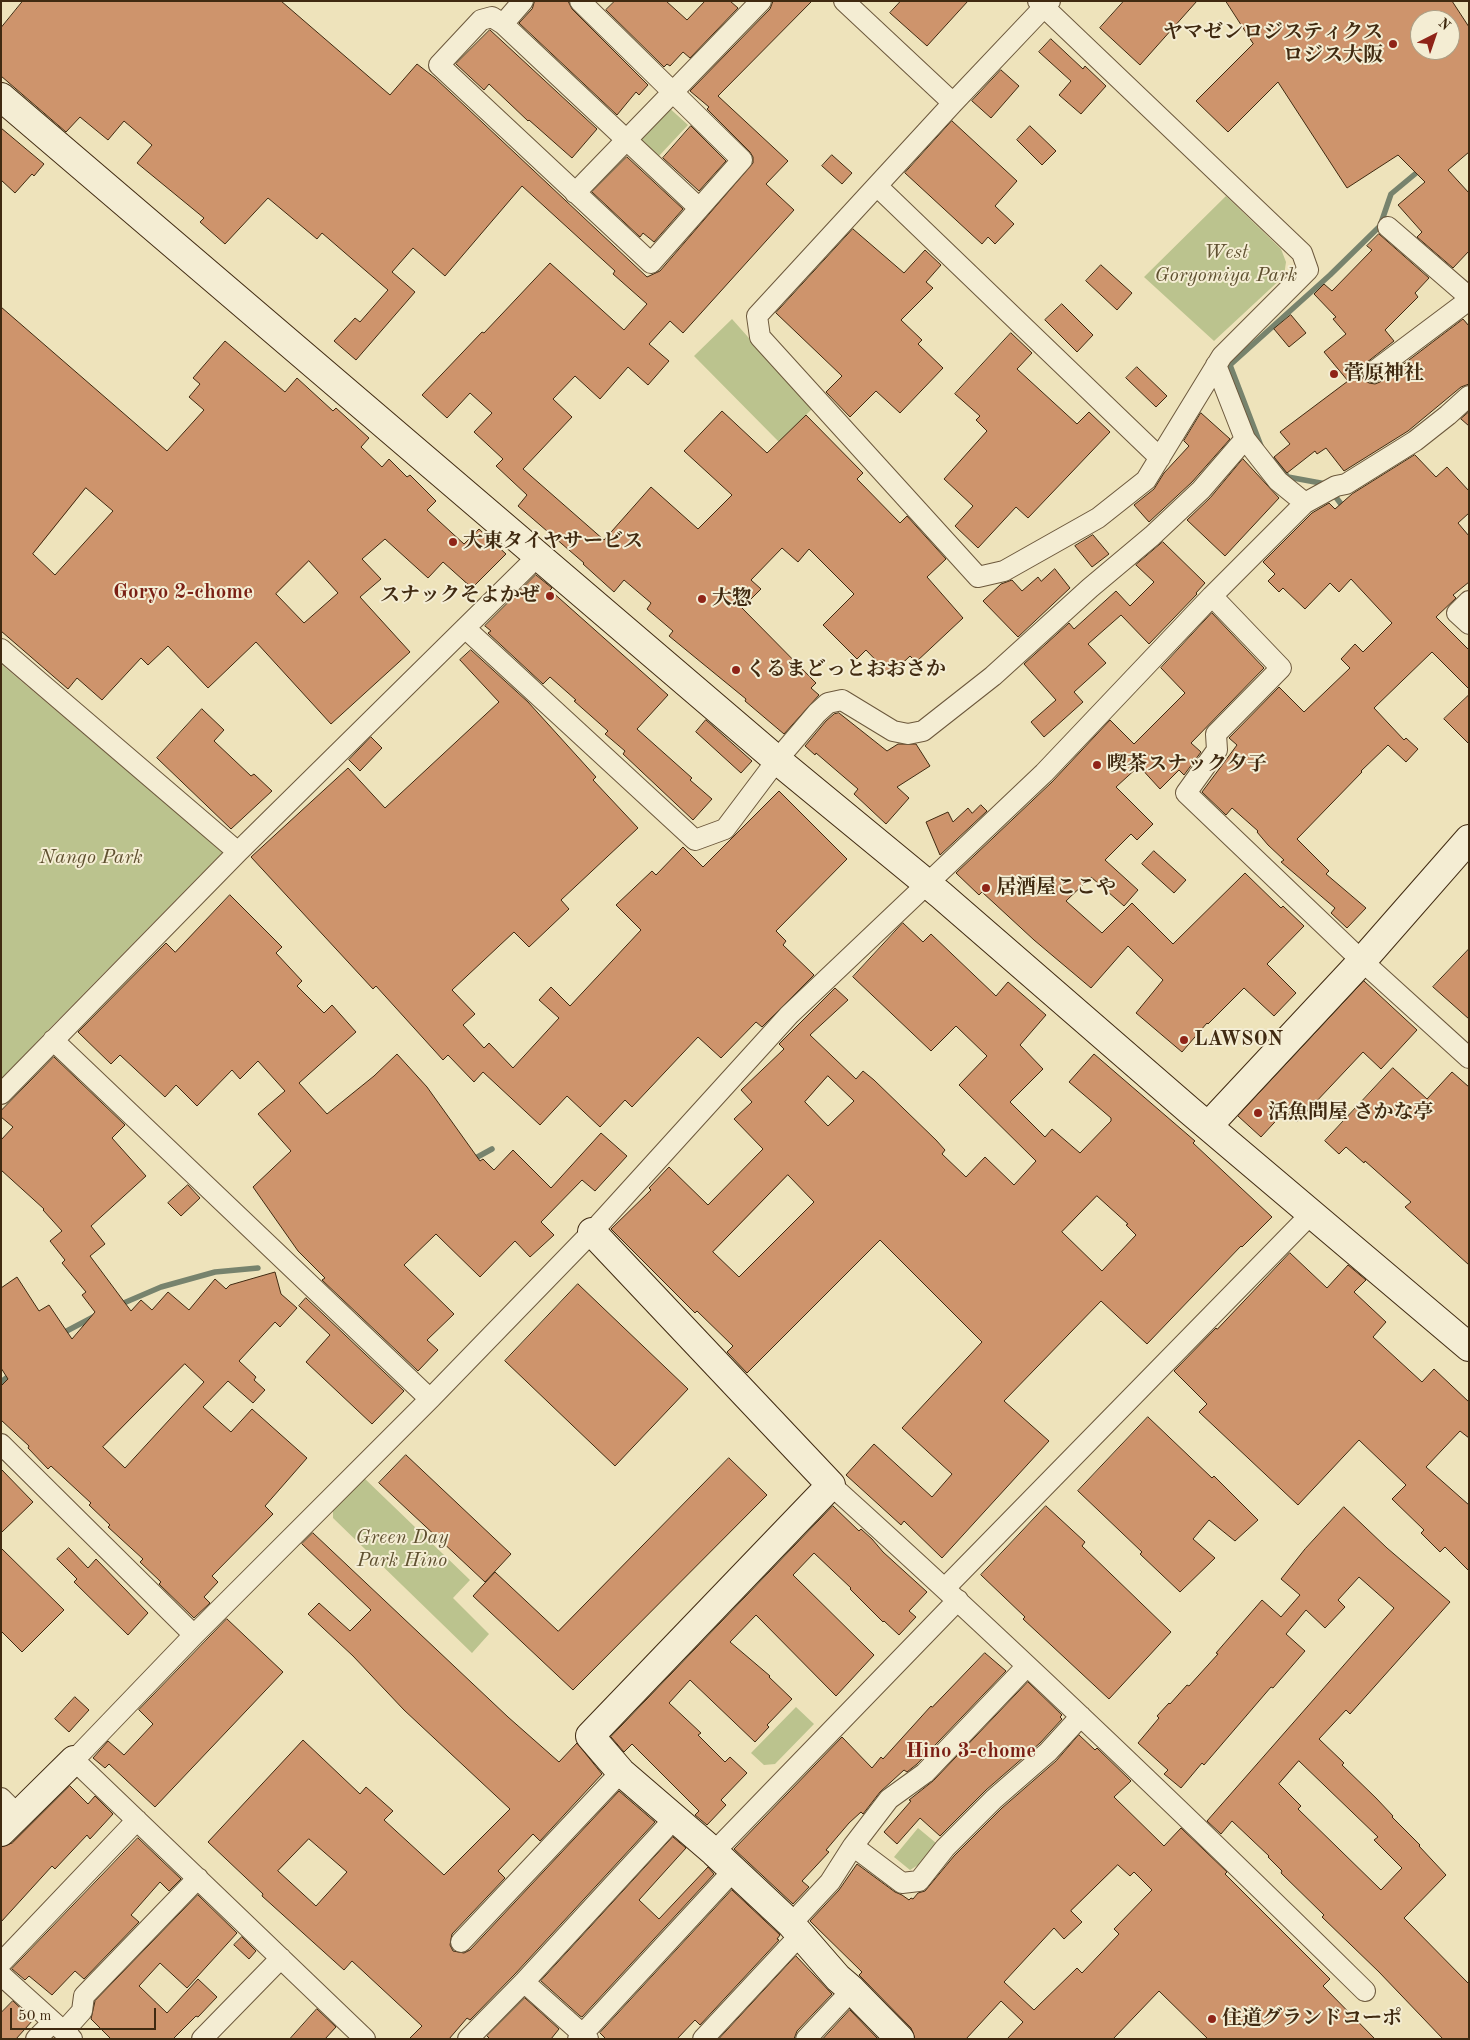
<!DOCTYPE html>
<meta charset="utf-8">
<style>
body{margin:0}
#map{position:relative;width:1470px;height:2040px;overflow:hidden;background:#eee3bb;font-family:"Old Standard TT",serif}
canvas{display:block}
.frame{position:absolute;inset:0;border:2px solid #402a11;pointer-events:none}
.north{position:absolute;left:1410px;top:10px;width:50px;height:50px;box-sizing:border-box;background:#f4edd3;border:1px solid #ac9f85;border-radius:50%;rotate:41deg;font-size:14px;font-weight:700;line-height:20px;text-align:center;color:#402a11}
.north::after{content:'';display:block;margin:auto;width:18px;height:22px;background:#8f2418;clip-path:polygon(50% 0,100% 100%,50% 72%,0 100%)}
.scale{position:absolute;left:10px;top:2008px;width:146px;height:22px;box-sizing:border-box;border:2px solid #402a11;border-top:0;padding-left:6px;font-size:15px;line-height:18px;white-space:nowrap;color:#402a11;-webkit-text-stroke:4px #f4edd3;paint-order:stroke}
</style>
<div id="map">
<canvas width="1470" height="2040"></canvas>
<div class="frame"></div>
<div class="north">N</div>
<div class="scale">50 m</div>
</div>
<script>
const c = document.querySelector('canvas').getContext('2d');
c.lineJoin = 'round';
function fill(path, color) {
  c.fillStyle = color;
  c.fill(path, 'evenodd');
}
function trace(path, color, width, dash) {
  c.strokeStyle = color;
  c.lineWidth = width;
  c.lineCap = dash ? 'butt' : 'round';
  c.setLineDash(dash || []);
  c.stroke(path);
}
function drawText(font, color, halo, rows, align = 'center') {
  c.font = font + ' "Old Standard TT","Noto Serif JP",serif';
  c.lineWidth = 4;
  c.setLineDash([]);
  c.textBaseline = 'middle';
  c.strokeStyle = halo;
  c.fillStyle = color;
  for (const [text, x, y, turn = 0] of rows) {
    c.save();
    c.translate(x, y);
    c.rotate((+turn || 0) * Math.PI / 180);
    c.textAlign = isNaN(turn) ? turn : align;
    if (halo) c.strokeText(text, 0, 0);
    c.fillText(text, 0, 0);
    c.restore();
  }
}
fill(new Path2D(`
 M666 105 688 125 658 157 636 138Z
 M1226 196 1281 249 1286 262 1284 276 1214 341 1144 277Z
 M732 319 812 409 779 442 694 356Z
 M1 664 223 852 47 1031 1 1080Z
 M362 1476 470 1580 453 1598 489 1634 472 1653 333 1518V1505Z
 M796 1707 814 1724 775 1764 764 1765 751 1753Z
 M918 1828 936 1843 918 1865 910 1870 894 1857Z`), '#bbc38e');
trace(new Path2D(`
 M1261 446 1230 365 1330 275 1380 226 1391 194 1421 169
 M1274 460 1288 477 1326 484
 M1332 492 1344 508
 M472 1160 492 1149
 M119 1305 161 1287 215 1272 258 1268
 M61 1334 97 1315
 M1 1382 13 1373`), '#77836d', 5.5);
const building = new Path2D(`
 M23 1H281L390 95 417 64 435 78 647 277 660 271 753 163V157L750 152 707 109 709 107 690 91 770 9 773 1H812L718 96 788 161 766 184 794 210 683 333 670 321 649 344 669 361 648 385 628 367 600 399 575 376 553 399 572 417 523 469 604 540 651 487 698 529 732 495 684 451 722 411 767 453 806 415 863 473 857 479 900 523 907 516 946 559 927 577 963 618 916 662 910 656 890 675 866 650 857 659 823 625 854 594 809 549 798 562 782 548 751 580 761 589 742 608 816 683 811 688 819 695 784 734 745 701 746 699 669 636 673 631 647 609 651 603 624 580 614 592 583 564 584 563 518 506 527 495 496 466 503 459 474 432 492 413 470 393 447 418 422 395 482 332 484 333 550 263 624 330 647 304 613 274 615 271 522 186 445 276 413 248 392 272 415 292 356 360 334 341 355 318 360 322 388 290 322 233 317 239 268 198 225 244 200 222 204 218 137 163 152 145 124 121 108 140 80 117 66 132 1 76V28Z
 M535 1H568L572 9 648 85 639 95 636 92 617 115 519 23 532 9Z
 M615 1H666L687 20 705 1H730L738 8 690 58 683 52 670 66 667 64 664 67 606 10Z
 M901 1H968L927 46 890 13Z
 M1124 1H1197L1140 65 1100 28Z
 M1226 1H1452L1469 27V152L1448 170 1469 193V251L1453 268 1417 237 1422 232 1398 205 1425 182 1398 155 1347 188 1278 82 1228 132 1196 101 1253 44ZM1420 20H1450V50H1420Z
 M490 30 597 129 572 158 529 120 528 121 489 84 484 90 456 64Z
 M1051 39 1083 69 1085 66 1106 86 1081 114 1059 95 1071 81 1039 52Z
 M1001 70 1019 86 991 118 972 101Z
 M952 121 1017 181 995 206 1014 224 995 244 988 237 982 244 905 173Z
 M691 126 726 161 699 191 663 158Z
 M1030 126 1056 151 1042 165 1017 140Z
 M1 128 44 164 34 176 32 174 15 193 1 180Z
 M832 155 852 173 842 184 822 166Z
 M627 157 683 209 654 242 643 233 640 237 592 192Z
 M853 229 904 273 925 250 941 265 926 282 933 288 901 320 922 340 918 344 943 368 900 413 876 391 850 417 826 392 842 376 776 313Z
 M1379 234 1429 278 1415 293 1418 297 1385 330 1394 341 1366 363 1361 373 1363 379 1369 383 1375 384 1380 382 1463 319 1469 326V384L1461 387 1408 431 1344 471 1326 448 1317 454 1315 451 1287 473 1274 457 1290 444 1280 432 1348 381 1324 352 1346 334 1333 319 1336 317 1314 294 1324 284 1332 291 1372 250 1367 246Z
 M1101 265 1132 293 1117 310 1086 281Z
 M1062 304 1093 335 1077 352 1045 320Z
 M1 307 167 451 204 410 189 397 200 384 193 378 225 341 285 392 297 378 333 411 336 408 369 438 361 447 382 467 389 459 407 477 410 475 436 501 427 510 464 544 479 529 506 554 472 588 443 562 428 578 385 539 362 559 381 579 360 597 410 652 331 724 256 642 208 688 168 646 148 665 141 658 102 700 77 678 68 689 1 631ZM86 488 113 511 55 575 33 554ZM309 561 338 593 304 623 276 594Z
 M1291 315 1306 333 1289 347 1274 329Z
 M1011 333 1032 353 1017 369 1077 424 1089 412 1110 432 1028 518 1016 507 978 548 955 526 973 506 944 479 987 431 976 420 980 416 955 394Z
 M1137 367 1167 396 1156 407 1126 378Z
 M1469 412V426L1461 419Z
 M1201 413 1230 439 1192 482 1149 522 1134 505 1154 489 1164 473 1189 446 1184 441Z
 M1415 455 1436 477 1447 467 1469 491V513L1458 523 1469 536V582L1453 595 1456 598 1436 617 1469 650V689L1432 652 1374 708 1404 740 1406 738 1418 749 1406 762 1388 745 1361 771 1362 772 1297 839 1329 871 1326 874 1366 908 1347 928 1331 913 1335 908 1281 862 1284 860 1268 845 1257 832 1258 831 1232 808 1226 815 1202 792 1237 745 1229 738 1279 687 1304 712 1350 668 1341 659 1355 644 1363 652 1392 623 1351 579 1339 592 1330 583 1305 609 1283 588 1279 592 1268 581 1275 574 1263 562 1312 513 1329 503 1335 509 1352 494Z
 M1243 459 1279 498 1225 556 1187 520 1210 498Z
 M1093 535 1109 554 1092 567 1075 546Z
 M1163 542 1205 583 1196 593 1197 594 1149 644 1121 615 1088 644 1106 663 1074 692 1083 702 1044 737 1031 722 1056 700 1024 664 1069 623 1074 629 1116 591 1130 606 1154 582 1136 565Z
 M1055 569 1070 588 1018 637 983 601 1001 584 1012 580 1022 591 1038 577 1041 581Z
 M536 575 552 588 550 590 668 695 637 729 692 778 690 780 712 799 693 820 623 754 625 751 605 734 608 731 574 701 576 700 550 677 543 684 488 633 491 631 485 626Z
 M1212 613 1264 668 1191 743 1201 752 1184 775 1179 770 1160 789 1139 766 1116 787 1153 824 1137 840 1131 834 1105 860 1138 890 1124 906 1091 877 1066 901 1102 933 1132 903 1173 944 1245 873 1281 908 1283 906 1304 926 1267 964 1296 993 1274 1016 1244 988 1208 1024 1207 1023 1182 1052 1136 1013 1163 980 1128 946 1091 988 1034 940 982 892 979 895 956 873 1052 782 1110 720 1134 744 1185 693 1161 668Z
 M471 650 528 702 596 777 593 780 638 828 561 900 569 909 529 947 514 932 452 990 475 1014 463 1025 484 1048 489 1043 513 1068 559 1018 539 1000 551 987 570 1006 641 930 616 905 652 871 656 875 683 847 703 867 779 791 847 859 776 931 786 941 783 945 814 975 762 1027 756 1022 721 1058 698 1037 632 1107 625 1100 600 1127 567 1096 540 1125 483 1072 474 1082 448 1055 443 1060 376 986 373 989 251 857 348 768 385 808 499 702 460 660Z
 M1469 695V744L1444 719Z
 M202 709 224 730 214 741 251 776 254 774 272 791 231 829 157 758Z
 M839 713 887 751 898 744H916L930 766 897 787 909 798 886 824 854 794 858 789 816 753 815 755 805 746 826 721 834 714Z
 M706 720 752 761 741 773 696 732Z
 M371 737 382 748 360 771 349 760Z
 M981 805 987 811 940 855 926 822 948 812 953 822 968 808 972 813Z
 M1154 851 1186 880 1174 893 1142 864Z
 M230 895 282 947 276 953 302 981 297 986 324 1013 332 1005 356 1032 299 1083 327 1114 374 1076 397 1054 427 1087 480 1161 483 1159 494 1170 513 1150 551 1188 601 1133 627 1156 595 1191 582 1180 541 1222 554 1235 530 1257 515 1241 480 1277 436 1234 404 1265 454 1314 427 1340 438 1350 418 1371 322 1280 325 1278 298 1251 253 1187 291 1151 258 1114 285 1091 258 1061 240 1079 232 1070 197 1106 176 1085 165 1097 120 1055 111 1064 78 1032 166 943 175 952Z
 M903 923 923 942 931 934 996 996 1008 982 1046 1015 1020 1045 1043 1069 1010 1102 1045 1137 1052 1129 1080 1153 1111 1121V1118L1069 1082 1094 1054 1195 1141 1193 1143 1272 1217 1242 1247 1241 1246 1147 1344 1101 1301 1004 1401 1049 1441 942 1558 904 1521 901 1525 846 1475 874 1444 932 1497 952 1474 902 1428 982 1342 880 1240 747 1373 727 1352 733 1346 697 1311 695 1313 611 1229 651 1190 649 1188 669 1167 708 1205 763 1149 734 1119 752 1102 741 1090 784 1049 779 1044 835 988 848 1000 810 1035 856 1079 863 1071 874 1080 936 1140 945 1150 942 1154 966 1177 985 1157 1014 1185 1036 1161 959 1085 987 1056 956 1026 931 1051 853 977ZM828 1076 854 1101 828 1126 805 1102ZM788 1175 814 1202 739 1277 713 1252ZM1097 1196 1128 1224 1126 1225 1136 1235 1102 1271 1062 1232Z
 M1469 949V1019L1433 987Z
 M1364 981 1417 1030 1381 1069 1363 1052 1297 1122 1285 1111 1261 1137 1238 1116Z
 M54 1057 125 1125 112 1138 146 1176 91 1226 105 1244 90 1256 131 1311 141 1300 152 1310 168 1292 189 1310 215 1279 226 1289 230 1285 275 1272 281 1294 297 1308 280 1327 275 1322 239 1361 256 1377 254 1380 265 1390 253 1403 228 1381 203 1407 231 1432 252 1409 307 1458 265 1506 273 1514 212 1576 218 1582 204 1597 210 1603 194 1618 159 1584 161 1582 140 1562 143 1559 108 1527 110 1525 89 1505 91 1503 51 1466 48 1469 28 1448 29 1446 1 1420V1386L8 1379 1 1368V1288L17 1277 39 1311 49 1305 72 1339 95 1312 82 1295 86 1292 62 1263 65 1260 50 1241 62 1231 43 1210 44 1209 1 1170V1140L13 1127 1 1117V1111ZM185 1364 204 1382 125 1468 103 1447Z
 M1393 1068 1427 1099 1452 1072 1469 1087V1265L1405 1207 1411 1202 1365 1161 1364 1163 1346 1147 1339 1154 1325 1141Z
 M188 1185 200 1198 181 1216 168 1203Z
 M1290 1253 1327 1288 1348 1265 1366 1280 1354 1292 1386 1322 1373 1337 1422 1382 1434 1369 1469 1402V1438L1460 1431 1426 1467 1469 1505V1571L1445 1547 1440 1552 1421 1533 1424 1530 1392 1499 1406 1485 1359 1440 1298 1505 1199 1412 1207 1404 1174 1371 1216 1328 1217 1329Z
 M578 1284 688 1389 615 1466 505 1361Z
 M306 1298 404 1391 372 1424 306 1362 330 1335 299 1306Z
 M1148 1417 1212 1478 1214 1476 1258 1520 1235 1541 1209 1520 1193 1539 1215 1558 1180 1592 1140 1554 1142 1552 1078 1491Z
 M406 1455 511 1554 485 1582 379 1483Z
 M729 1458 767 1495 573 1690 473 1596 495 1572 558 1631Z
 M1 1469 33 1502 1 1533Z
 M833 1506 859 1531 861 1529 872 1539 883 1552 927 1592 909 1611 916 1617 899 1635 884 1621 883 1622 850 1589 851 1588 814 1553 793 1575 874 1655 836 1696 756 1615 730 1642 770 1676 769 1677 792 1699 767 1725 769 1727 755 1742 690 1680 669 1703 701 1733 698 1735 725 1762 730 1757 747 1773 721 1800 726 1805 707 1825 695 1815 699 1811 632 1744 624 1752 611 1737Z
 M1046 1506 1085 1542 1082 1546 1171 1632 1109 1699 1023 1619 1025 1617 981 1575Z
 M1344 1507 1387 1548 1450 1602 1350 1714 1346 1710 1319 1739 1344 1763 1342 1765 1376 1798 1393 1816 1392 1817 1420 1845 1419 1846 1446 1875 1404 1918 1469 1984V2039H1443L1379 1972 1322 1917 1324 1915 1281 1873 1282 1871 1268 1857 1269 1856 1232 1821 1221 1834 1207 1821 1394 1608 1359 1577 1338 1600 1345 1607 1325 1628 1306 1610 1286 1634 1305 1651 1273 1688 1271 1687 1204 1765 1202 1763 1181 1788 1164 1774 1168 1770 1138 1743 1159 1718 1157 1716 1169 1703 1170 1704 1187 1685 1189 1686 1218 1654 1216 1653 1262 1600 1281 1617 1300 1595 1281 1579 1305 1549ZM1299 1761 1378 1837 1374 1840 1402 1868 1381 1890 1298 1809 1301 1806 1279 1784Z
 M313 1533 508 1717 559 1762 577 1743 602 1774 540 1841 533 1834 498 1871 505 1878 452 1934 450 1945 453 1951 464 1953 470 1950 619 1791 655 1822 515 1974 470 2020 467 2018 449 2039H409L422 2026 352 1961 344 1970 262 1896 263 1894 208 1842 303 1740 360 1794 366 1787 393 1811 384 1820 444 1875 510 1809 404 1710 353 1656 308 1614 319 1603 350 1631 371 1610 302 1544ZM309 1839 347 1872 316 1906 278 1871Z
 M1 1548 64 1610 22 1652 1 1631Z
 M69 1548 88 1568 96 1559 148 1613 128 1635 74 1582 77 1579 57 1559Z
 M227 1619 283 1672 155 1807 109 1764 105 1768 93 1758 108 1741 124 1755 153 1724 139 1710Z
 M985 1653 1006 1671 917 1764 907 1772 904 1770 880 1792 863 1814 861 1812 849 1823 826 1850 829 1852 802 1881 809 1887 793 1904 734 1849 842 1737 872 1768 881 1757 883 1759 931 1706 932 1707Z
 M1028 1682 1062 1715 1060 1717 1062 1719 1040 1743 986 1790 940 1836 920 1818 897 1844 884 1832 911 1801 909 1800 933 1781Z
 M75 1697 89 1710 69 1732 55 1719Z
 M1079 1735 1095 1750 1097 1748 1131 1781 1114 1797 1164 1846 1181 1828 1227 1872 1225 1874 1330 1979 1323 1986 1375 2039H1208L1159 1991 1113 2039H1007L1023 2022 1001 2001 966 2039H915L911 2028 859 1975 862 1972 810 1921 839 1890 857 1864 895 1892 902 1895 909 1900 911 1898 913 1899 918 1893 925 1891 954 1856 1002 1808 1056 1761ZM1118 1865 1130 1876 1134 1872 1152 1890 1114 1929 1119 1934 1082 1973 1077 1968 1034 2010 1004 1982 1054 1928 1064 1939 1082 1922 1071 1911Z
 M70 1786 88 1804 95 1796 113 1814 90 1839 87 1835 55 1869 52 1866 1 1922V1847L12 1843Z
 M673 1837 686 1848 639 1900 659 1919 708 1867 714 1874 582 2017 580 2016 541 1981Z
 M138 1838 181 1879 169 1891 160 1882 131 1915 139 1922 84 1979 75 1971 52 1995 29 1976 25 1980 12 1969Z
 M732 1890 780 1935 777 1939 779 1940 700 2025 695 2020 677 2039H606L600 2033Z
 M198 1895 237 1933 187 1988 160 1963 139 1986 167 2013 198 1979 217 1997 198 2017 196 2016 173 2039H111L91 2019 95 2001Z
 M242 1937 256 1951 249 1959 234 1945Z
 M796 1956 832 1994 797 2031 794 2039H719Z
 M525 1998 559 2029 551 2039H490L487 2036Z
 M13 2001 33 2020 16 2039H1V2013Z
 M317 2009 336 2027 325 2039H290Z
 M850 2010 878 2039H823Z`);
fill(building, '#ce946c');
trace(building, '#402a11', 1);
const street = new Path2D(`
 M580 1 742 160 651 263 439 65 481 20 492 17 503 24 699 208
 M844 1 953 103
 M1038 1 1044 7 1302 253 1308 270 1222 356 1146 480 1098 518 1004 571 978 577 760 337 757 316 953 103 1044 7 1050 1
 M503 24 523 1
 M877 186 1160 458
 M575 193 761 1
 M1388 227 1469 297
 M1216 365 1245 439 1278 481 1305 503
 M1373 372 1469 300
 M1212 596 1281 668 1216 734 1217 750 1186 793 1362 961 1469 1058
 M1469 601 1457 613 1469 624
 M465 628 695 840 725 829 777 760 817 713 828 703 842 700 893 731 908 734 923 731 993 676 1090 588 1152 536 1201 490 1245 439
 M1 649 238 852
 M53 1040 430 1399
 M1 1094 238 852 538 556
 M1 1444 194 1635
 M831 1485C1013 1649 1190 1819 1365 1991
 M945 1588 1311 1214
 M1 1798 18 1815
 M853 1846 902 1883 919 1881 945 1848 994 1799 1048 1752 1081 1716
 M714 1852 958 1600
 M791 1924 830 1882 853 1846 889 1799 925 1773 1027 1666
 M461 1942 621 1772
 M1 1963 137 1820
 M1 1975 72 2039
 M524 1982 588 2039
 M64 2031 82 2011 84 1996 198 1878
 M36 2039 53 2022
 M202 2039 281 1958
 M365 2039 74 1760 194 1635 430 1399 592 1232 789 1015 1044 773 1212 596 1305 503 1336 486 1346 484 1415 441 1448 415 1469 396
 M468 2039 524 1982 674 1819
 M578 2039 733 1871
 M703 2039 800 1935
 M806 2039 852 1990`);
const secondary = new Path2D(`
 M1 97 777 760 941 895 1190 1111 1469 1347
 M1208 1126 1362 961 1469 839
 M592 1232 831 1485 590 1736 621 1772 714 1852 791 1924 838 1978 852 1990 900 2039
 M1 1832 74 1760`);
trace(street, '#6c583c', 22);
trace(secondary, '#402a11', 30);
trace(street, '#f4edd3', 20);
trace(secondary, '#f4edd3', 28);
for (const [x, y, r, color] of [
 [1393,44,5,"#8f2418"],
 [1334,374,5,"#8f2418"],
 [453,542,5,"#8f2418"],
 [550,596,5,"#8f2418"],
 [702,599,5,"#8f2418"],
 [736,670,5,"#8f2418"],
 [1097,765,5,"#8f2418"],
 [986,888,5,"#8f2418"],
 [1184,1040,5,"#8f2418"],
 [1258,1113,5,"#8f2418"],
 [1212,2019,5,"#8f2418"]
]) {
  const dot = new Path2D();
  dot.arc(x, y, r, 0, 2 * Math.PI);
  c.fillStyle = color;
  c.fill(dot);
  trace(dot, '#f4edd3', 2);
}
drawText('bold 20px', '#402a11', '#f4edd3', [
 ["ヤマゼンロジスティクス",1383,33,"right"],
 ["ロジス大阪",1383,56,"right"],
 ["菅原神社",1344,374],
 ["大東タイヤサービス",463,542],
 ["スナックそよかぜ",540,596,"right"],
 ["大惣",712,599],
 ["くるまどっとおおさか",746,670],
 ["喫茶スナック夕子",1107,765],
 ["居酒屋ここや",996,888],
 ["LAWSON",1194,1040],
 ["活魚問屋 さかな亭",1268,1113],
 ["住道グランドコーポ",1222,2019]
], 'left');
drawText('italic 20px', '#5f5030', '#f4edd3', [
 ["West",1226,253],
 ["Goryomiya Park",1226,276],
 ["Nango Park",91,858],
 ["Green Day",402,1538],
 ["Park Hino",402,1561]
]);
drawText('bold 21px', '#7a1f14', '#f4edd3', [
 ["Goryo 2-chome",183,592],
 ["Hino 3-chome",971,1751]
]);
</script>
